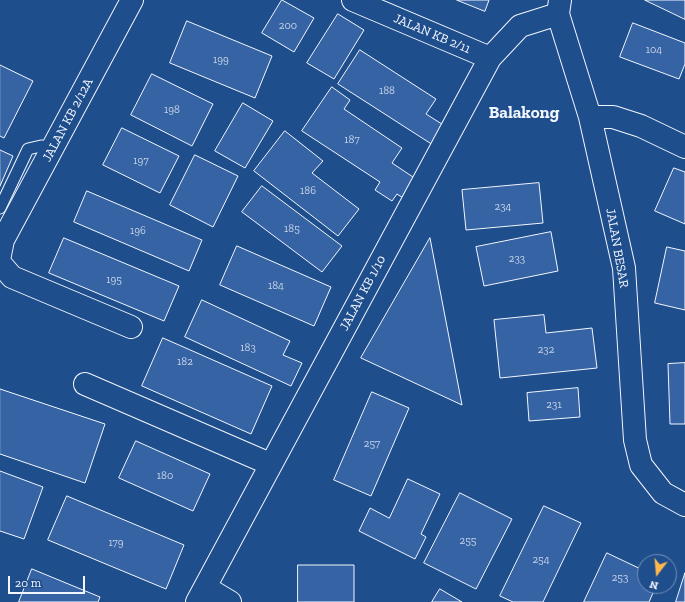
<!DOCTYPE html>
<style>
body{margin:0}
#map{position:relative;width:685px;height:602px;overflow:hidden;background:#1f4e8c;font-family:"Zilla Slab",serif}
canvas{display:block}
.north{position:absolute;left:637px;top:554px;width:40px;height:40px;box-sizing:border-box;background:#1f4e8c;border:1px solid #7391ba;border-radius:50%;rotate:196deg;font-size:11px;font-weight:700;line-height:16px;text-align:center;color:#f2f6ff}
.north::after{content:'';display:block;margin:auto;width:14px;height:18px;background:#ffb74d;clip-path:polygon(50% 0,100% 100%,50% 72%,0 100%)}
.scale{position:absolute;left:8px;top:576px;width:77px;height:18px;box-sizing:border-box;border:2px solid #f2f6ff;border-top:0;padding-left:5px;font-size:12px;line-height:14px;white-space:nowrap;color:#f2f6ff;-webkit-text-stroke:3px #1f4e8c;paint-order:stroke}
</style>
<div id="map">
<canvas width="685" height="602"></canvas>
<div class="north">N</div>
<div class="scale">20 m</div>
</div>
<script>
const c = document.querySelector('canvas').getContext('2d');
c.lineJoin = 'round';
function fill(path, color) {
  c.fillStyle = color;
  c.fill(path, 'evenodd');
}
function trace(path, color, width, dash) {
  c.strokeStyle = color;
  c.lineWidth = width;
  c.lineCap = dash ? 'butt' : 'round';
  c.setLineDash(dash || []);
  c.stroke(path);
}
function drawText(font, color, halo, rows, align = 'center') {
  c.font = font + ' "Zilla Slab",serif';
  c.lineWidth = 3;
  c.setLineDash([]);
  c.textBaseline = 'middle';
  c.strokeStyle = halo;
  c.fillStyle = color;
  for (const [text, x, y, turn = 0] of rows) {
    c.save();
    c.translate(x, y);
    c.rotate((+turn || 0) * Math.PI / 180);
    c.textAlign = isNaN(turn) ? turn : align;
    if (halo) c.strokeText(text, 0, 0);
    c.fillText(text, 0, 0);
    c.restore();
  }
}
const building = new Path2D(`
 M282 0 314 18 294 52 262 33Z
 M457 0H489L485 11Z
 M645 0H685V19Z
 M338 14 364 30 334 79 307 63Z
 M187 21 272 56 255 98 170 63Z
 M633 23 685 43V64L679 79 620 57Z
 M360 50 436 99 426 114 445 126 433 145 338 84Z
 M0 65 33 81 4 138 0 136Z
 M152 74 213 104 192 146 131 115Z
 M332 87 350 100 344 109 402 148 392 163 419 181 406 200 397 194 392 201 375 190 380 182 302 131Z
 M243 103 273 121 245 168 215 151Z
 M122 128 179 156 160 193 103 165Z
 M285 131 323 161 312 173 359 209 338 236 254 171Z
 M0 150 13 156 0 186Z
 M195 155 238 176 213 227 170 205Z
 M674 168 685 172V224L655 211Z
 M539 183 543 223 466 230 462 190Z
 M262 186 342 246 322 272 242 212Z
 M87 191 202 240 189 271 74 222Z
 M551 232 558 271 484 286 476 247Z
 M64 238 179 286 164 321 49 273Z
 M430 238 462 405 361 358Z
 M237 246 331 287 314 326 220 285Z
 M667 247 685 251V310L655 303Z
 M202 300 290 341 283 355 302 363 291 386 185 337Z
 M544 315 546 333 592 328 597 368 500 378 494 320Z
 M163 338 272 386 251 434 142 386Z
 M685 363V424H670L668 364Z
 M578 388 580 417 529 421 527 393Z
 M0 389 105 424 85 483 0 454Z
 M372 392 409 408 371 496 334 480Z
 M136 441 210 474 193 511 119 478Z
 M0 471 43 487 24 539 0 531Z
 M408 479 440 494 421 534 426 537 415 559 359 531 370 508 389 518Z
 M460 493 512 519 476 589 424 563Z
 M67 496 184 545 166 589 48 540Z
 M544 506 581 523 543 602H513L500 596Z
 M607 553 645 571V586H656L649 602H584Z
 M298 565H354V602H298Z
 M32 569 100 597 98 602H19Z
 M685 573V602H676Z
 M440 589 462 602H432Z`);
fill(building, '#3563a3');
trace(building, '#f2f6ff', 1);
const service = new Path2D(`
 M0 208 28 149 41 146 54 147`);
const minor = new Path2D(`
 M353 0 490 58
 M560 0 558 14 590 117 624 268 635 440 641 465 663 493 685 505
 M590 117H613L641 126 685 147
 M0 255 3 240 132 0
 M0 263 12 277 131 327
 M85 384 270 464
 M205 587 230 602
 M197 602 490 58 520 26 558 14`);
trace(service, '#f2f6ff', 13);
trace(minor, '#f2f6ff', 24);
trace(service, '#1f4e8c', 11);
trace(minor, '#1f4e8c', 22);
drawText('11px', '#c3d1e8', null, [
 ["200",288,26],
 ["104",654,50],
 ["199",221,60],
 ["188",387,91],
 ["198",172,110],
 ["187",352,140],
 ["197",141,161],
 ["186",308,191],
 ["234",503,207],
 ["185",292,229],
 ["196",138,231],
 ["233",517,259],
 ["195",114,280],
 ["184",276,286],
 ["183",248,348],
 ["232",546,350],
 ["182",185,362],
 ["231",554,405],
 ["257",372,444],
 ["180",165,476],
 ["255",468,541],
 ["179",116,543],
 ["254",541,560],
 ["253",620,578]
]);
drawText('13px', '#f2f6ff', '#1f4e8c', [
 ["JALAN KB 2/11",432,34,23],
 ["JALAN KB 2/12A",68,120,-62],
 ["JALAN BESAR",617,248,80],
 ["JALAN KB 1/10",363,293,-62]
]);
drawText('bold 17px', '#f2f6ff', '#1f4e8c', [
 ["Balakong",524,113]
]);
</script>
